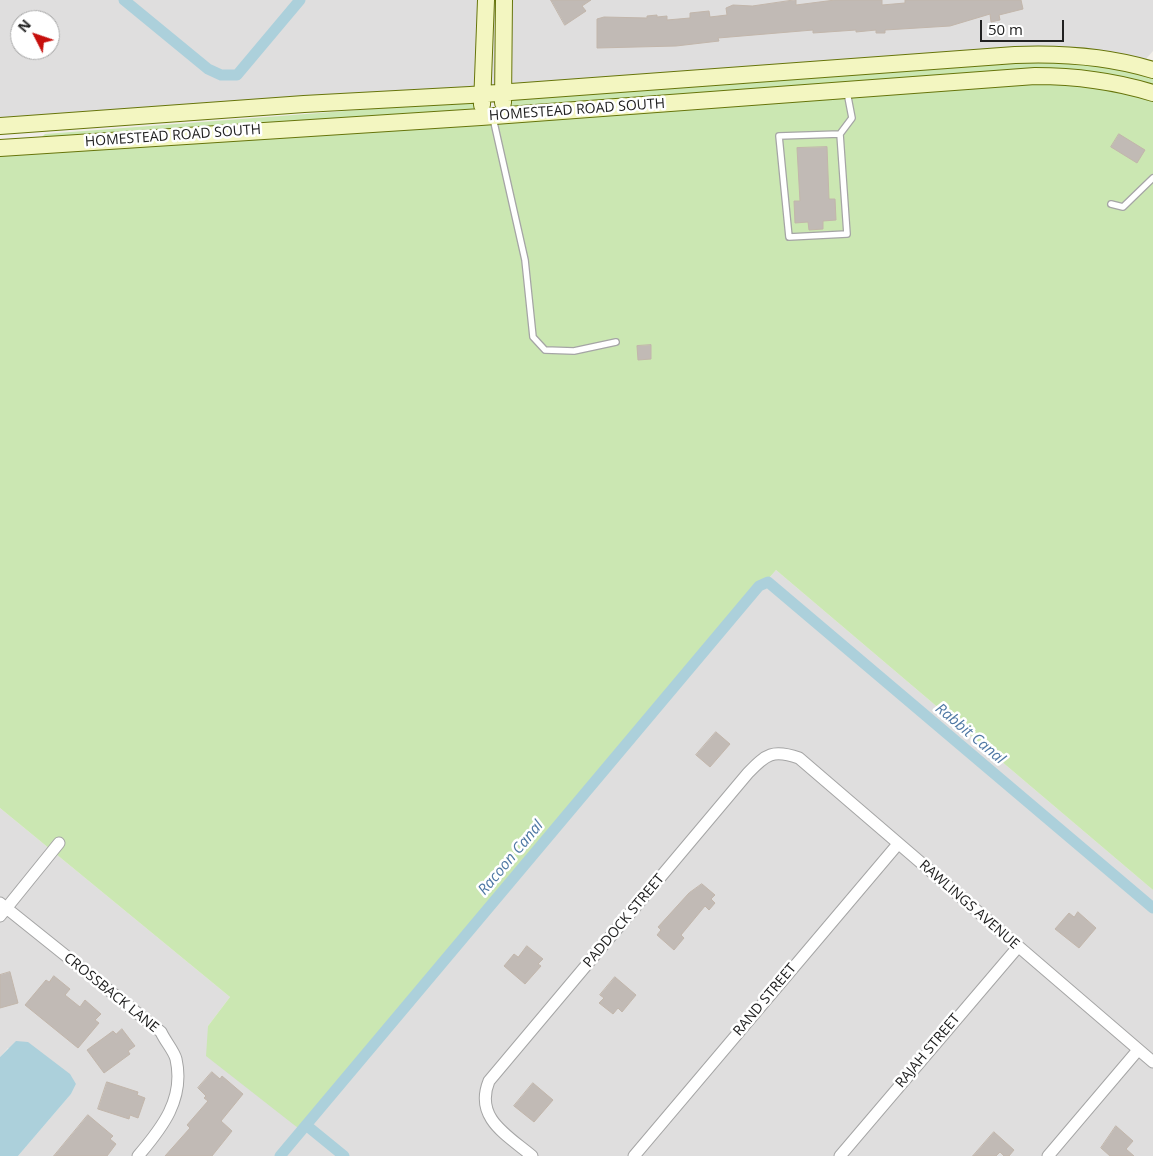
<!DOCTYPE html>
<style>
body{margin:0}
#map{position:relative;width:1153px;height:1156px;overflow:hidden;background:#f1eee8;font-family:"Open Sans",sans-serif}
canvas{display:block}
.north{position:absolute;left:10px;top:10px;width:50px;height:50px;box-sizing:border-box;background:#fff;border:1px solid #a6a6a6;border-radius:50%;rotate:311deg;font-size:14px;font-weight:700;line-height:20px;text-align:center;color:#212121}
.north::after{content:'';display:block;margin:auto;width:18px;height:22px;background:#c60f0c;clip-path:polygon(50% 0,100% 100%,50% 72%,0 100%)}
.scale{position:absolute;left:980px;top:20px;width:84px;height:22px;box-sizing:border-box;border:2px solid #212121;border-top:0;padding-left:6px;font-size:15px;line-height:18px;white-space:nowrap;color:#212121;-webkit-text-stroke:4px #fff;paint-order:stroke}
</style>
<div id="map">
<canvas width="1153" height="1156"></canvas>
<div class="north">N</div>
<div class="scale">50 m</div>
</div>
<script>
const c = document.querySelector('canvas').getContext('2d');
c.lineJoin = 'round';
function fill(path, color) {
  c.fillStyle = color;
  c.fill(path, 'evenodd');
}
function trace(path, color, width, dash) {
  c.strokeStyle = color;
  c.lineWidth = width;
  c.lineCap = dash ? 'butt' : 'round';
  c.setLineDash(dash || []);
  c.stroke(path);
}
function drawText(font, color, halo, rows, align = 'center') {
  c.font = font + ' "Open Sans",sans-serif';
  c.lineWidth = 5;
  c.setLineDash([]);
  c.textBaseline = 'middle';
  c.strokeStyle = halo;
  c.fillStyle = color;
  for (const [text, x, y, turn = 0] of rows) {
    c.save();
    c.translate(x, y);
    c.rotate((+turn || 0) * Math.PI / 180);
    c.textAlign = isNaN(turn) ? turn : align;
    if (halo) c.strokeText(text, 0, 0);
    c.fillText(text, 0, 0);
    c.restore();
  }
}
fill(new Path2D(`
 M0 0H479L476 88 0 120ZM20 20H50V50H20Z
 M492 0H497V87H489Z
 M510 0H1153V51L1146 59 1118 54 509 86Z
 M776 570 1153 890V1156H18L71 1094 76 1084 8 1048 0 1057V808L230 997 208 1026 298 1128Z`), '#dfdede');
fill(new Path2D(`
 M1016 61H1076L1153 76V87L1085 71 510 108V98Z
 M1036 82 1084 84 1153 100V890L776 570 298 1128 206 1056 208 1026 230 997 0 808V154Z
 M476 101 475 111 41 138 45 134Z`), '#cbe7b2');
fill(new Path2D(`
 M16 1041 28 1042 70 1074 76 1084 71 1094 18 1156H0V1057Z`), '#acd0db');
trace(new Path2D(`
 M124 0 208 69 221 75H237L300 0
 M306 1125 344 1156
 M280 1156 759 586 768 582 1153 908`), '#acd0db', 11);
const building = new Path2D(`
 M551 0H591L582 6 586 11 565 25Z
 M796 0V5L835 0H882V5L905 3V0H1021L1023 9 999 15 1000 20 991 22 990 14 950 26 885 30V33H876V30L856 32V30L813 33V30L718 38 719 41 676 46 597 48V19L604 17 647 18V16L657 15V17L667 16V20L690 18V13L709 11 710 17 727 15 726 8 733 5 752 6Z
 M1119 134 1145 150 1137 163 1111 147Z
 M827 147 829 199H835L836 220 823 221V229L809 230 808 222 795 223 794 201H800L797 148Z
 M651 345V359L638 360 637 346Z
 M716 732 730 744 710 767 696 755Z
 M702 884 715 895 711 899 715 903 709 910 705 906 681 935 684 938 674 950 657 935 661 930 658 927 689 893Z
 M1078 912 1096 928 1079 948 1055 929 1069 913 1074 917Z
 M527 946 543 959 538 964 541 966 525 984 504 966 514 954 518 957Z
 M10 972 18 1003 0 1008V975Z
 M54 976 70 989 65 995 80 1007 85 1000 101 1014 95 1020 99 1023 78 1048 25 1005 46 980 49 982Z
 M615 977 636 995 622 1012 618 1008 613 1014 599 1003 604 998 600 995Z
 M122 1029 135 1046 128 1051 130 1054 104 1073 87 1050 113 1031 116 1034Z
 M212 1072 220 1079 222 1076 243 1094 221 1121 232 1131 212 1156H165L190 1128 187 1125 208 1101 204 1098 206 1096 198 1088Z
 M107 1082 138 1092 137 1095 145 1098 138 1118 130 1115 129 1119 98 1109Z
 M533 1083 553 1100 534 1122 514 1106Z
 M88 1115 113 1136 110 1139 116 1144 107 1156H54Z
 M1116 1126 1133 1141 1126 1149 1134 1156H1110L1101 1148Z
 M994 1132 1014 1150 1009 1156H1004L1000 1152 996 1156H973Z`);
fill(building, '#c1bab5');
trace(building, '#c2b6ab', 1);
const lane = new Path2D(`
 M493 118 525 260 533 337 545 350 574 351 616 342
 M840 134 779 136 789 237 847 234 840 134 852 118 847 92
 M1111 204 1123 207 1153 178`);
const street = new Path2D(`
 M0 903 161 1032C165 1041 174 1051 176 1059 185 1099 162 1128 138 1156
 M0 916 59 843
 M532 1156C507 1135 474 1118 489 1081L748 773C766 754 773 749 799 758L1153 1062
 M634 1156 898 844
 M840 1156 1018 947
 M1048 1156 1138 1050`);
const secondary = new Path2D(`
 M503 103 504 0
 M482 105 486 0
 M0 126 304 104 470 95 1015 55C1063 53 1107 56 1153 70
 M0 148 481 117 1035 76C1076 76 1114 81 1153 93`);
trace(lane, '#a5a5a5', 8);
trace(street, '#a5a5a5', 13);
trace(secondary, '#67750b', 18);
trace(lane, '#fff', 5.5);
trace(street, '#fff', 11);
trace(secondary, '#f3f6c1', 16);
drawText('14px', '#212121', '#fff', [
 ["HOMESTEAD ROAD SOUTH",577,110,-4],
 ["HOMESTEAD ROAD SOUTH",173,136,-4],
 ["RAWLINGS AVENUE",969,905,41],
 ["PADDOCK STREET",624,921,-50],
 ["CROSSBACK LANE",111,993,39],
 ["RAND STREET",765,1000,-50],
 ["RAJAH STREET",928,1051,-50]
]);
drawText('italic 15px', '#4f78a4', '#fff', [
 ["Rabbit Canal",970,734,40],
 ["Racoon Canal",511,858,-50]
]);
</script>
